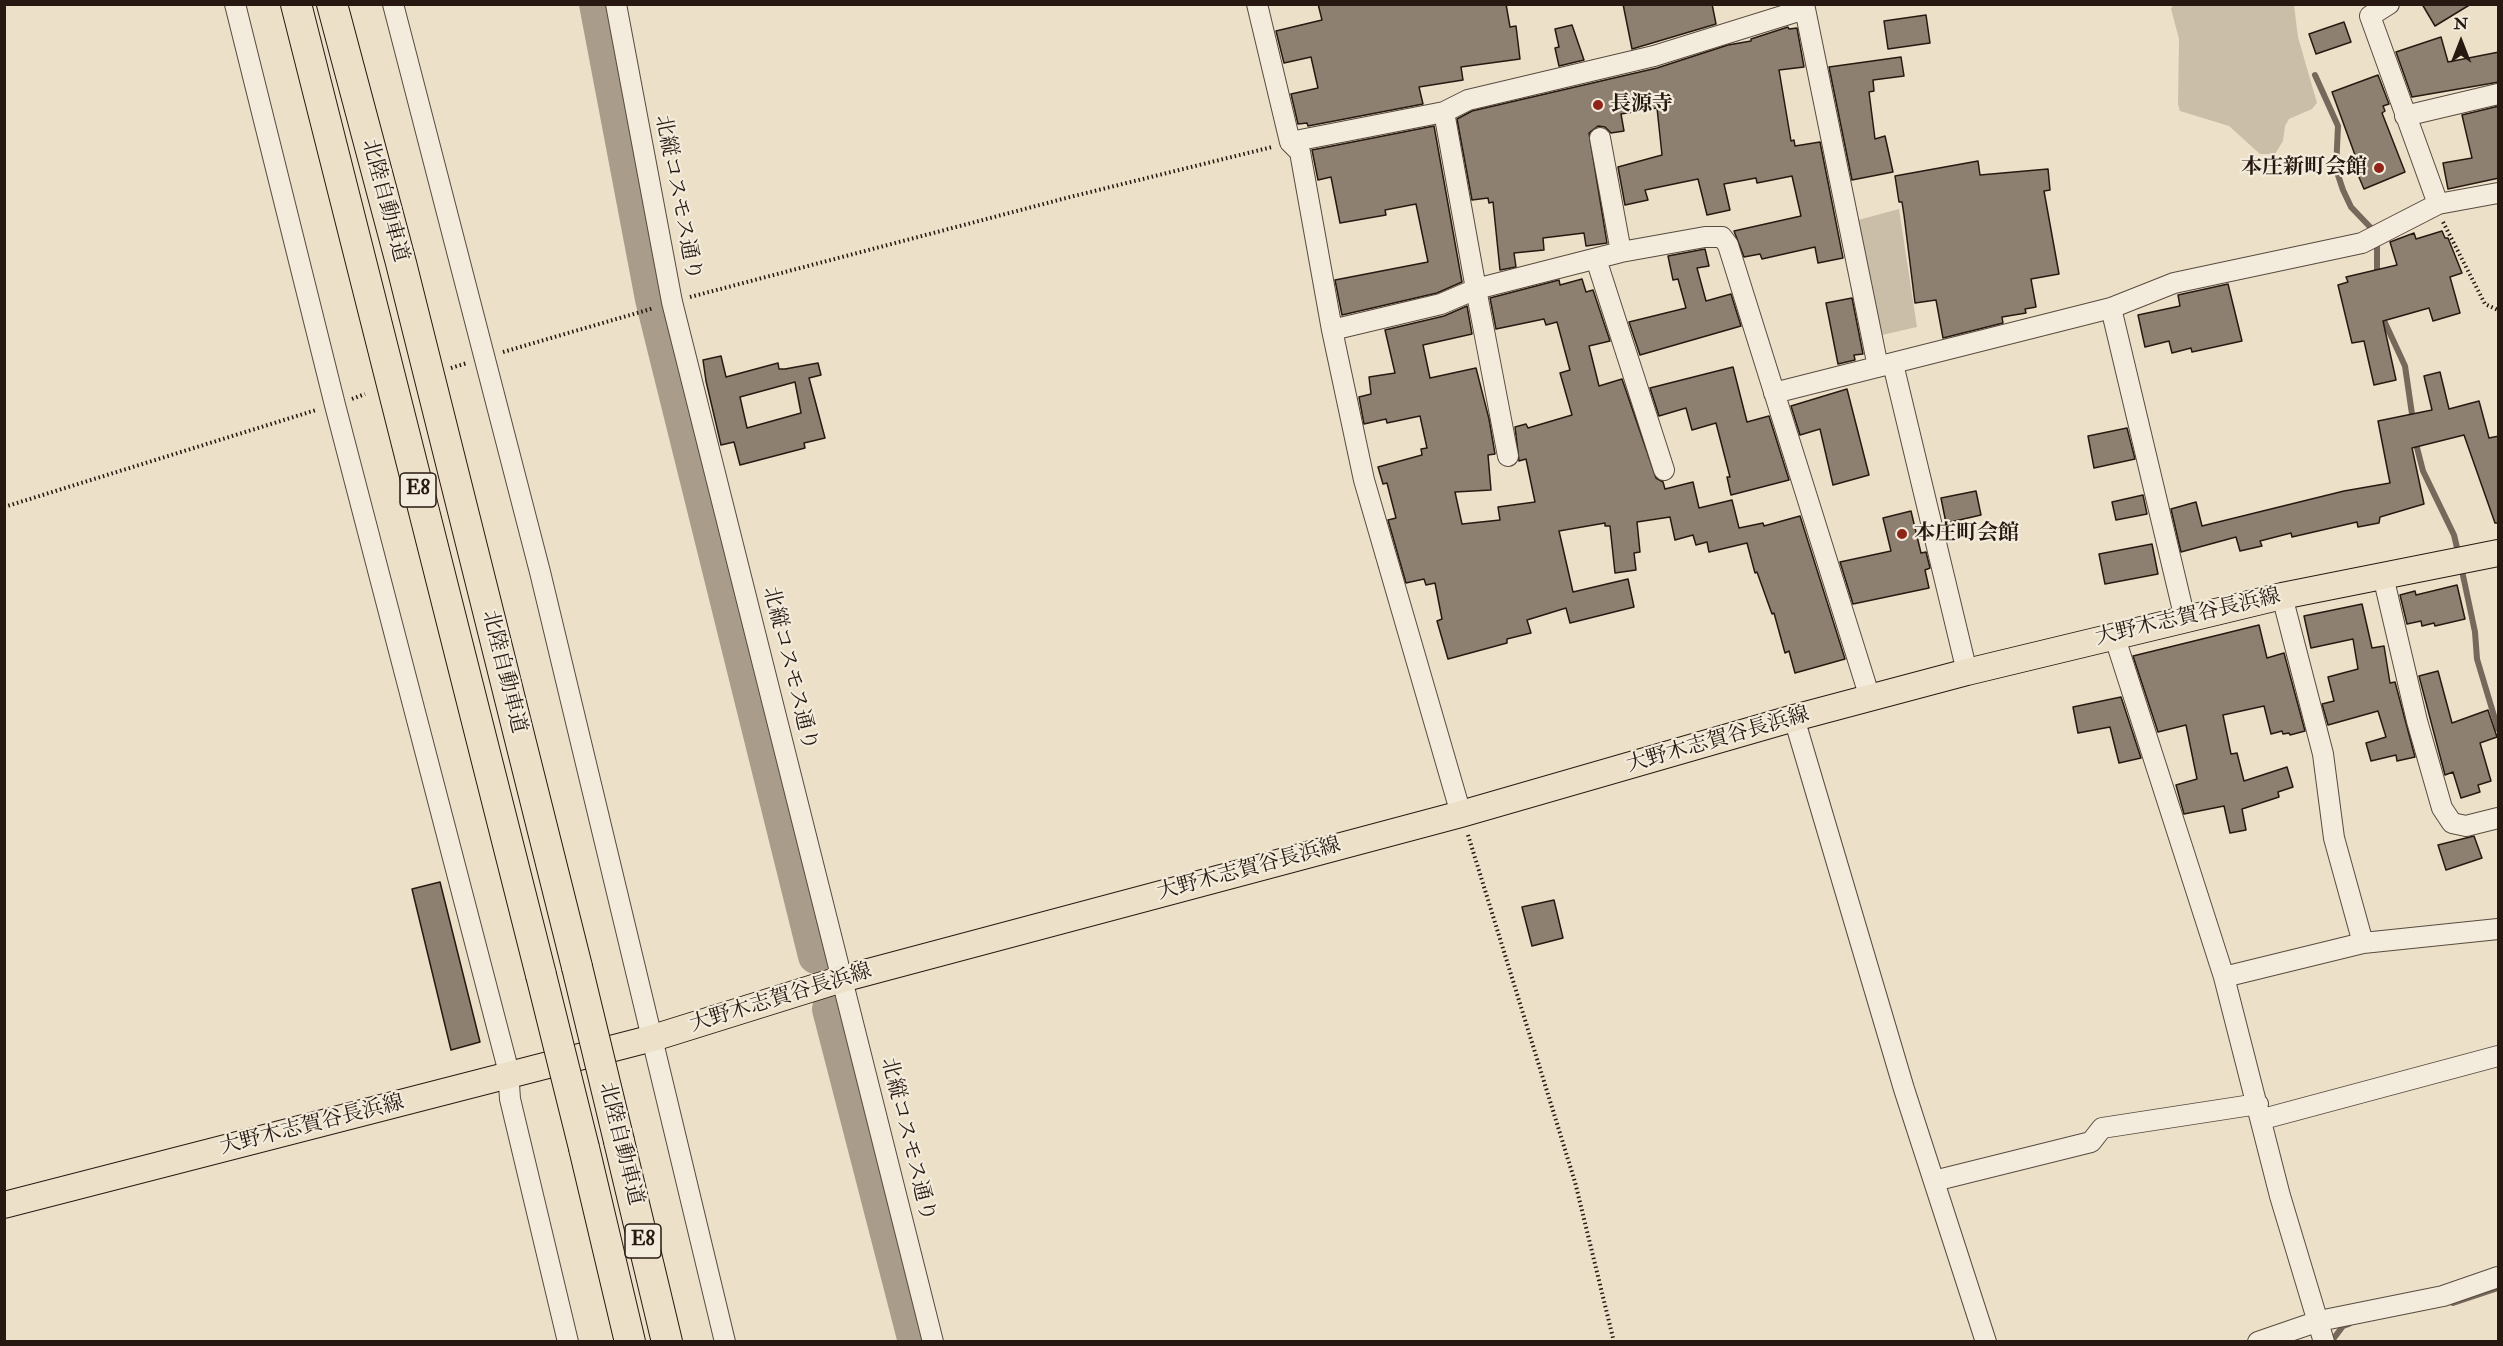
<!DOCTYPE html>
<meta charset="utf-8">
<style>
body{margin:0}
#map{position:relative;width:2503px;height:1346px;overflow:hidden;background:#ede0c8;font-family:"IM FELL Double Pica",serif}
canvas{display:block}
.frame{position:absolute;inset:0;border:6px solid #271911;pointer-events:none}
.north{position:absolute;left:2431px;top:12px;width:60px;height:60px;-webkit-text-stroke:4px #f3ebdb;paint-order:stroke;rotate:0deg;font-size:16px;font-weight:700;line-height:24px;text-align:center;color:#271911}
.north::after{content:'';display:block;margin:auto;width:21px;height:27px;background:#271911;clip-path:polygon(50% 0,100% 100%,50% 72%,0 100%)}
</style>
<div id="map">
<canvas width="2503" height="1346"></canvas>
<div class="frame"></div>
<div class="north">N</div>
</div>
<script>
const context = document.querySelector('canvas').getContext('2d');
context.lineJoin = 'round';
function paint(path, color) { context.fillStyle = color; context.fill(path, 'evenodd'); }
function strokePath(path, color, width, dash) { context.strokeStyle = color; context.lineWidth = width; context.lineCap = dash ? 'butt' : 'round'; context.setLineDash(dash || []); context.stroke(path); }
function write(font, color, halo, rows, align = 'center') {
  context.font = font + ' "IM FELL Double Pica","Noto Serif JP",serif'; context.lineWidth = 4.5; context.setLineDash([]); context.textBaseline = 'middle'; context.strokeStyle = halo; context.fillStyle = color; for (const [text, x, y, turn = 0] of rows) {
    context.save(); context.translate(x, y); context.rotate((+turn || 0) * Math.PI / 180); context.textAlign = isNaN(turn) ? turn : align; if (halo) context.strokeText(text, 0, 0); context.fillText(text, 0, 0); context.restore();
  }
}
paint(new Path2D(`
 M2174,4L2294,5L2298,37L2317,103L2312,109L2289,119L2285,126L2283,141L2275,154H2260L2229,126L2180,111L2178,104L2179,39L2171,9Z
 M1899,209L1917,327L1882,335L1858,220Z`), '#cbbea9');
strokePath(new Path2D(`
 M2315,75L2338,126L2336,169L2343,190L2351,207L2372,229
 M2377,244V277
 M2381,314L2405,366L2413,421
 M2415,440L2423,471L2454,535L2459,556
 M2461,566L2475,632L2477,659L2498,729
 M2453,1303L2498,1288
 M2331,1342L2343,1326L2349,1324`), '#76685a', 6);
strokePath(new Path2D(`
 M597,4L653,299L816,956
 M830,1009L916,1342`), '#aa9c8a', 36);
const building = new Path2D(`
 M1318,4H1506L1510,27L1516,26L1520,59L1461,67L1463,80L1419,87L1423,104L1308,126L1307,123L1298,124L1291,94L1318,88L1311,57L1284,63L1276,31L1322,20Z
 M1623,4H1712L1716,24L1632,49Z
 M2422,4H2471L2435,26Z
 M1926,15L1930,43L1888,49L1884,21Z
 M2344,22L2351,42L2316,54L2309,34Z
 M1572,25L1584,60L1559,66L1555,48L1559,47L1555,29Z
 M1788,27L1789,29L1797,28L1804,67L1779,70L1791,141L1794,140L1795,146L1820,142L1843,258L1818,263L1815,247L1762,259L1760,254L1744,257L1734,231L1801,216L1792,176L1757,183L1756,178L1724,184L1730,210L1707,215L1698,179L1645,190L1648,200L1625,205L1618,167L1662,155L1657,108L1621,114L1624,131L1611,133L1605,127L1598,126L1589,133L1607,243L1586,246L1584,233L1543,238L1544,250L1514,253L1516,267L1500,270L1493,202L1489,203L1488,198L1472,200L1457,119L1472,111L1657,68L1728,45L1751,41V39Z
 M2441,37L2448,62L2499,52V82L2412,97L2396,52Z
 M1901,57L1904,76L1873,80L1874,91L1869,92L1875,139L1885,136L1893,172L1852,180L1829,67Z
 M2378,75L2389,104L2383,106L2385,111L2382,113L2405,172L2364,189L2350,156L2355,155L2332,92Z
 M2499,106V178L2448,189L2443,163L2472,158L2462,115Z
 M1434,126L1462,282L1437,293L1342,315L1335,280L1428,262L1416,204L1385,210L1386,215L1340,223L1331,177L1318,180L1312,150Z
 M1978,161L1980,175L2048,169L2050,190L2044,191L2059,274L2031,279L2036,307L2025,309L2026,313L2002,317L2003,323L1943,338L1936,300L1915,303L1904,215L1902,202H1899L1895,176Z
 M2442,231L2445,238H2448L2462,273L2450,277L2460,313L2433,321L2429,308L2383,321L2396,380L2374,385L2364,341L2352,343L2338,285L2348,282L2346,277L2397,265L2390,242L2414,233L2416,239Z
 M1705,249L1709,266L1697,268L1706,301L1731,294L1741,326L1640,355L1629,322L1686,308L1678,279L1673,280L1668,256Z
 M1582,279L1586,292L1593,290L1610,341L1589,346L1599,386L1622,379L1656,478L1663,482L1665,489L1693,482L1699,508L1732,500L1739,528L1763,523L1764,526L1800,516L1845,659L1795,673L1789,651L1785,653L1774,613L1772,614L1757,572L1755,573L1747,543L1709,552L1707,542L1696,545L1693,535L1675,540L1670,517L1637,522L1640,552L1634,553L1636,570L1615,573L1610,526H1605V523L1559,531L1573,592L1628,579L1634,607L1570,623L1566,608L1527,620L1531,633L1507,639V643L1448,659L1437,621L1442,619L1435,583L1426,585L1424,579L1406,583L1388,520L1396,518L1387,483L1383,484L1378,467L1422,455L1421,449L1427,448L1420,416L1387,423L1386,419L1364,424L1359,397L1371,394L1369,377L1395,373L1385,330L1444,316L1467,306L1472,334L1423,345L1430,378L1476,368L1489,419L1495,454L1488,455L1491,490L1455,492L1462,524L1500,520L1498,507L1535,502L1526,459L1519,461L1515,427L1526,424L1528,428L1572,415L1560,373L1570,370L1557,322L1546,325L1544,319L1496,329L1490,298L1559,280L1560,285Z
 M2228,284L2242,341L2192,352L2191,348L2172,353L2169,341L2145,347L2138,315L2180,306L2178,295Z
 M1852,298L1863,354L1854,355L1855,360L1838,364L1826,303Z
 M721,356L726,377L778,363L779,369H785L818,363L821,375L809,378L825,438L804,443L805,448L740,465L734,442L721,445L706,381L703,360ZM795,382L801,413L747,428L740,397Z
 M1733,367L1747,422L1769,416L1789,480L1731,495L1727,477H1730L1716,423L1692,430L1686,408L1659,416L1650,388Z
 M2440,372L2449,409L2479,401L2489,438L2499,436V523H2495L2464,435L2412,448L2424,504L2380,517L2379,523L2358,527L2357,522L2292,537L2291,533L2260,541L2262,546L2240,551L2236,537L2181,552L2171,509L2196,502L2202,526L2344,491L2390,483L2378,421L2432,410L2424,376Z
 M1847,389L1869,475L1833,485L1820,429L1800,435L1791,406Z
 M2127,428L2135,459L2094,468L2088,436Z
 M1976,491L1981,515L1946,523L1941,498Z
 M2143,495L2147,514L2116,520L2112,502Z
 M1911,511L1921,553L1926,552L1930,568L1925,570L1929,588L1853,604L1840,562L1891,551L1883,518Z
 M2152,544L2158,574L2105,584L2099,554Z
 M2457,585L2465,619L2435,626L2434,623L2422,626L2421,621L2407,624L2400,595L2415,591L2416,595Z
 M2362,604L2372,648L2384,646L2390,683L2395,682L2415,757L2397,761L2396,755L2371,761L2366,743L2386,737L2378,711L2328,725L2322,704L2334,701L2328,677L2358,669L2353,639L2311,648L2304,616Z
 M2259,625L2267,658L2284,653L2305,731L2290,735L2289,733L2283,734L2282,731L2271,734L2264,706L2223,715L2231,754L2237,753L2244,781L2287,767L2293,787L2278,792L2279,797L2242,809L2246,830L2230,833L2224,806L2184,814L2176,785L2197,779L2186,725L2158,732L2133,656Z
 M2438,671L2452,723L2488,710L2497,737L2480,743L2491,781L2478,785L2480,792L2461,798L2453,772L2445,775L2419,676Z
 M2121,697L2141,758L2119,763L2110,727L2078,733L2073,707Z
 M2474,836L2482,858L2446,870L2438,845Z
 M440,882L480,1042L451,1050L412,889Z
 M1554,900L1563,938L1532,946L1522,907Z`);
paint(building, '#8e8070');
strokePath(building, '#271911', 1.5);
const minor = new Path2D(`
 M235,4L335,405L508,1069L510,1099L568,1342
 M393,4L540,572L725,1342
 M616,4L672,302L933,1342
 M1257,4L1290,142L1300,152L1332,330L1364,480L1461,814
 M2389,4L2370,16L2438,204
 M1805,9L1878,367
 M1444,112L1476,289L1621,252L1705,237H1722L1728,245L1870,698
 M2405,116L2498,94
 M1600,138L1621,252
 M1290,142L1444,112L1468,100L1654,56L1805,9L1804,4
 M1596,259L1664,470
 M2111,308L2185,619
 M1332,330L1441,304L1476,289L1508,456
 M1893,364L1967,672
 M1774,393L2111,308L2174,283L2362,243L2438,204L2498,193
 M2383,576L2417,721L2442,808L2452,823L2466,826L2498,818
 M2282,596L2323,754L2334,838L2363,943
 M2114,635L2224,977L2280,1196L2324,1342
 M1794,718L1904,1089L1986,1342
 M2224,977L2363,943L2498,929
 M2263,1119L2498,1056
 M1934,1181L2091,1142L2102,1128L2258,1104
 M2258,1342L2319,1321L2443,1296L2498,1277`);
const major = new Path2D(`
 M4,1205L653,1038L842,979L1461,814L1794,718L1967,672L2282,596L2498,553`);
const highway = new Path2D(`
 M296,4L541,975
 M332,4L401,263L577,967
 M619,1141L667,1342
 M584,1148L630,1342`);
strokePath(minor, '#584b3f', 22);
strokePath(major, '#271911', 28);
strokePath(highway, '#271911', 32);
strokePath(new Path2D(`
 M2443,222L2485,304L2498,310
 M690,297L1070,197L1272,147
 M503,352L654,308
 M451,368L467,363
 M352,399L365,394
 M4,507L316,410
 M1468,835L1575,1182L1614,1342`), '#271911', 4, [1.5, 3]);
strokePath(minor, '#f3ebdb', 20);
strokePath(major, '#ede0c8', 26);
strokePath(highway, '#ede0c8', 30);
const highwayBridge = new Path2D(`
 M577,967L619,1141
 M541,975L584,1148`);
strokePath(highwayBridge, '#271911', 32, []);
strokePath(highwayBridge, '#ede0c8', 30);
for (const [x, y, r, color] of [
 [1598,105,6,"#8f2418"],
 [2379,168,6,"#8f2418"],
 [1902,534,6,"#8f2418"]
]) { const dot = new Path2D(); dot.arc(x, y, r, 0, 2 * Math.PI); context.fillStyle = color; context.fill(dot); strokePath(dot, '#f3ebdb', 2); }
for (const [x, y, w] of [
 [418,490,36],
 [643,1241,36]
]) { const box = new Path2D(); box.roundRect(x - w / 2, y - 17, w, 34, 4.5); context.fillStyle = '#f3ebdb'; context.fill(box); strokePath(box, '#271911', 1.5); }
write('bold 20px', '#271911', null, [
 ["E8",418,490],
 ["E8",643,1241]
]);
write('bold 21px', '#271911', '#f3ebdb', [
 ["長源寺",1610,105],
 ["本庄新町会館",2367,168,"right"],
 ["本庄町会館",1914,534]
], 'left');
write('21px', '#271911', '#f3ebdb', [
 ["北縦コスモス通り",677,198,79],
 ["北陸自動車道",384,201,75],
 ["大野木志賀谷長浜線",2188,618,-13],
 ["北縦コスモス通り",789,669,76],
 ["北陸自動車道",503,672,76],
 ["大野木志賀谷長浜線",1718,741,-16],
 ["大野木志賀谷長浜線",1249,870,-15],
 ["大野木志賀谷長浜線",781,999,-17],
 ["大野木志賀谷長浜線",312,1126,-14],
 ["北縦コスモス通り",907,1140,76],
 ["北陸自動車道",620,1144,76]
]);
</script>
